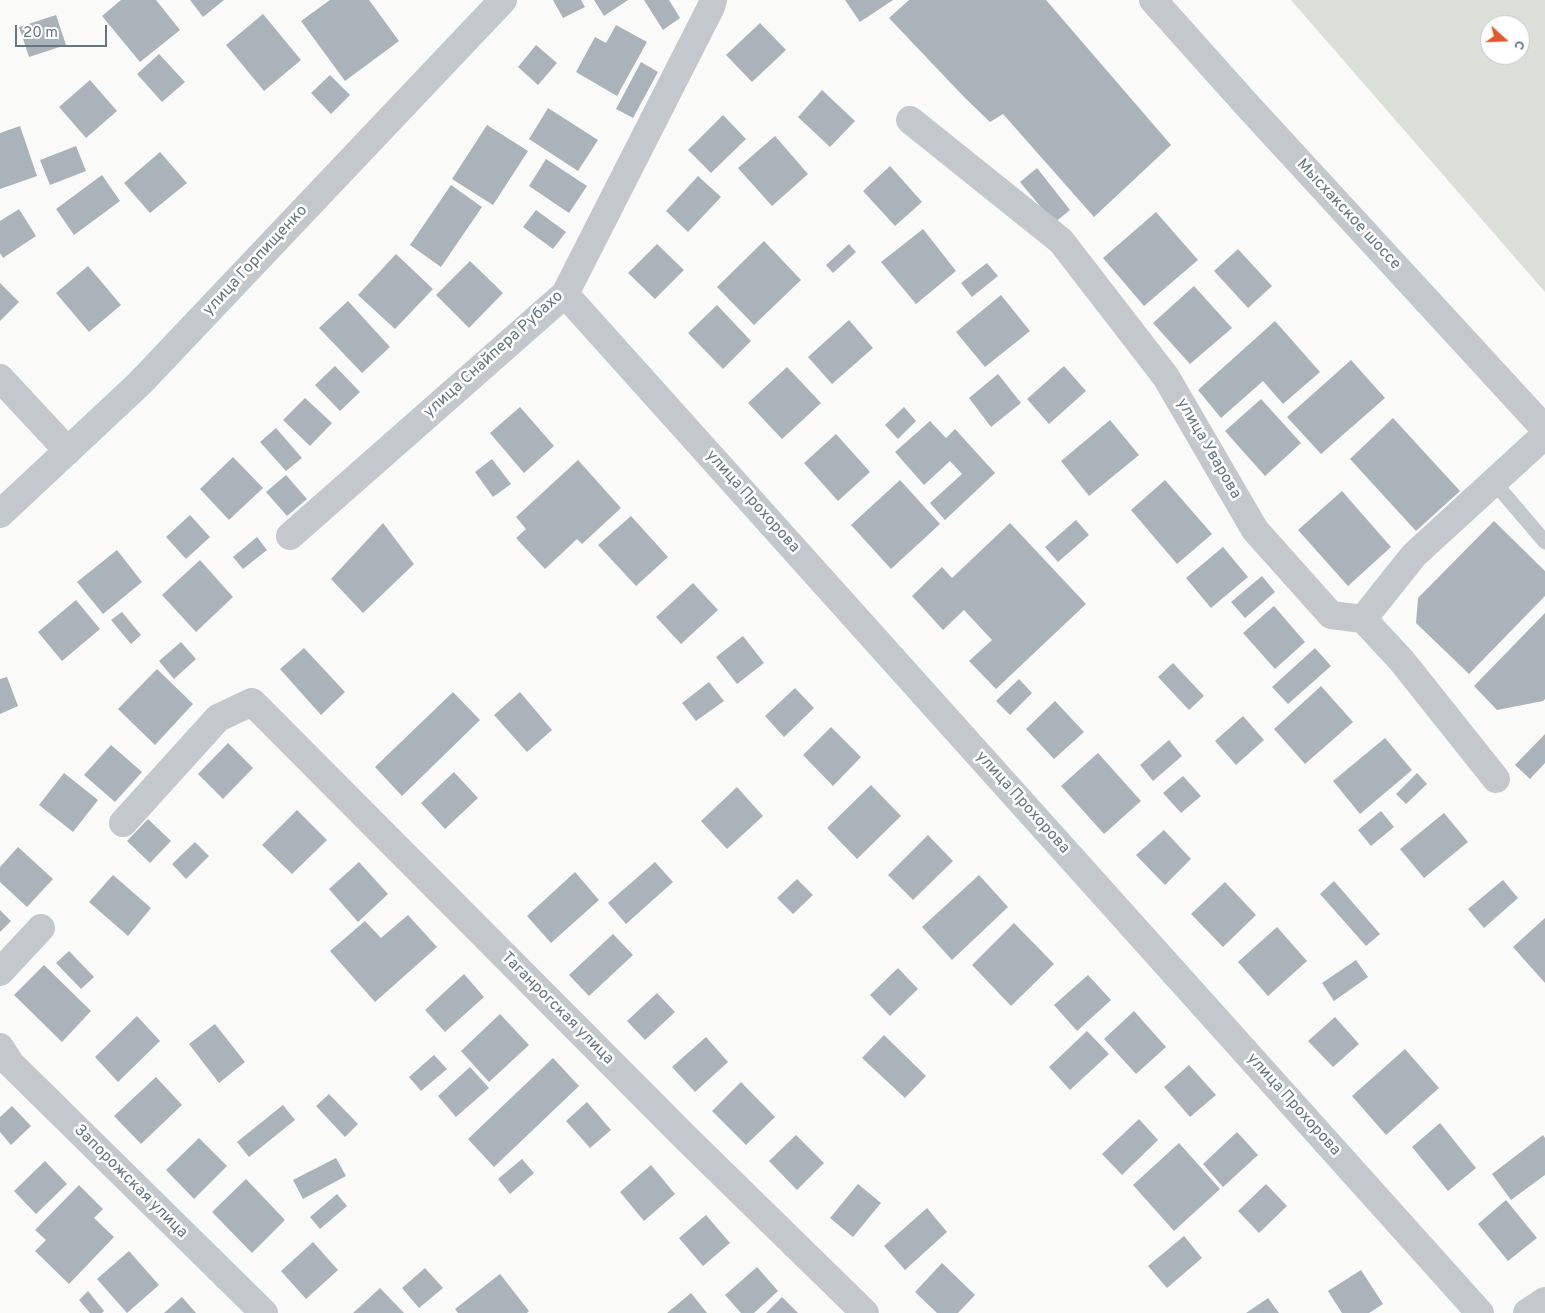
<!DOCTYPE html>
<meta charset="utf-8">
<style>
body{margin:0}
#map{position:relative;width:1545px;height:1313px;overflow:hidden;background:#fafaf8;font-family:Overpass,sans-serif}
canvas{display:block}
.north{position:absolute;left:1480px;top:15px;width:50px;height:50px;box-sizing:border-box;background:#fff;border:1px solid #c1c8cd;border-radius:50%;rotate:110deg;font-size:14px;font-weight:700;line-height:20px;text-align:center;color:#657683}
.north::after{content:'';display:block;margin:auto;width:18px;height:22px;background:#e4572e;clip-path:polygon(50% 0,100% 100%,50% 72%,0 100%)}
.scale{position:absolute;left:15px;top:25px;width:92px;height:22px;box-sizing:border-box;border:2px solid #657683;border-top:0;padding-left:6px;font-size:15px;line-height:18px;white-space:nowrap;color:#657683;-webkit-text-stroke:4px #fff;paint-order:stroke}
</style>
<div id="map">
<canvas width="1545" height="1313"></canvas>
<div class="north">С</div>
<div class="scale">20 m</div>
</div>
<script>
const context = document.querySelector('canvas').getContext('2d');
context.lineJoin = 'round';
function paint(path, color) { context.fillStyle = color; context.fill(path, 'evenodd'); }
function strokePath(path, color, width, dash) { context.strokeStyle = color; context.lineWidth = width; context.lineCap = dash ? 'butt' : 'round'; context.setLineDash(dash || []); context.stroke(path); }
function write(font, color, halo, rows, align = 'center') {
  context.font = font + ' Overpass,sans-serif'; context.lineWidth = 5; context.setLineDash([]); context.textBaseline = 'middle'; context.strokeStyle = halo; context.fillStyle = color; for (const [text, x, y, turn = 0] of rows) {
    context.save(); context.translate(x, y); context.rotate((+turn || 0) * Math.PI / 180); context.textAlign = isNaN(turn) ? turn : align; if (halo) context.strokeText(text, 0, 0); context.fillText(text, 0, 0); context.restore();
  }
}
paint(new Path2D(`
 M1291,0H1545V292ZM1490,25H1520V55H1490Z`), '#dadfd7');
paint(new Path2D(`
 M121,0H156L180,30L140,62L102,16Z
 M190,0H224L203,17Z
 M330,0H369L399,41L345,81L301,21Z
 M553,0H581L585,7L563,18Z
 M594,0H628L604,16Z
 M644,0H669L680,18L663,30Z
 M845,0H893L860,22Z
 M909,0H1046L1171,145L1094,217L1003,114L990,122L965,98L889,18Z
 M263,14L301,60L264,91L226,45Z
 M56,15L66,45L29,57L19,27Z
 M760,23L786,50L752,82L726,55Z
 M616,25L647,42L617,96L576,72L595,37L606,43Z
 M536,45L557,63L538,85L518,67Z
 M159,54L185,82L162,102L137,74Z
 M641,62L658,72L633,118L616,109Z
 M330,75L350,95L331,114L311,93Z
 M90,80L117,111L86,138L59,107Z
 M822,90L855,121L830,147L798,117Z
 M548,108L598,140L578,171L529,139Z
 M723,115L746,139L711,173L688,150Z
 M487,125L528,151L493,205L452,179Z
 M20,126L37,176L0,189V133Z
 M775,136L808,174L772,206L738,168Z
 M76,146L86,171L50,185L40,160Z
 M160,152L187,183L150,213L124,183Z
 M546,159L587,186L569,213L529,186Z
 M890,166L922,202L895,226L863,191Z
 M1037,168L1070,210L1054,223L1020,182Z
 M102,175L120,201L74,235L56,209Z
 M698,176L721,197L688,232L666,211Z
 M451,185L482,207L441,267L410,245Z
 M19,209L36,236L3,258L0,253V221Z
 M536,210L566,232L553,249L523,227Z
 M1156,212L1198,260L1144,306L1103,258Z
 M923,229L956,271L916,304L881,262Z
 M764,241L801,280L754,325L717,287Z
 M657,244L684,270L655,299L628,273Z
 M849,244L856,252L833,273L826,265Z
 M1238,249L1272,286L1248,308L1214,271Z
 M396,254L433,289L395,329L358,295Z
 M470,261L503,293L469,328L436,295Z
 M987,263L998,276L972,297L961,283Z
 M88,266L121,305L89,332L56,293Z
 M0,283L19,302L0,321Z
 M1194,286L1232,328L1190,364L1153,323Z
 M1001,295L1030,331L985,367L956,332Z
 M348,301L390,347L362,373L319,328Z
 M717,305L751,341L723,369L688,333Z
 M849,320L873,348L832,384L808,357Z
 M1275,321L1320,372L1283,404L1263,381L1221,418L1198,390Z
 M1351,360L1385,398L1321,454L1287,417Z
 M335,366L360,392L340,411L315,385Z
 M1064,366L1086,391L1049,424L1027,399Z
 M787,367L821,403L782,439L748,403Z
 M998,374L1021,403L991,427L969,398Z
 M305,398L332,423L310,446L283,420Z
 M1261,399L1301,443L1265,476L1225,431Z
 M520,407L554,446L524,473L490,433Z
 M904,407L916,421L898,439L885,425Z
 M1393,418L1460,491L1416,531L1350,459Z
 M1110,420L1139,455L1089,496L1061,461Z
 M930,421L946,438L955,429L995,473L945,520L930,503L962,474L950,461L924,485L895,452Z
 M276,428L302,458L286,471L260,442Z
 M836,434L870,472L838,501L804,463Z
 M233,457L263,488L229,520L200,489Z
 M492,459L511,484L493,497L475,472Z
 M578,460L621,508L582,544L577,539L545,569L516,538L526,529L516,517Z
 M286,475L307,499L287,516L266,492Z
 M900,480L940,524L891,569L851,525Z
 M1165,480L1212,534L1177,564L1131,510Z
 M1342,491L1391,547L1348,586L1298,530Z
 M190,515L210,537L186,559L166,537Z
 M631,516L668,557L636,586L598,545Z
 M1076,520L1089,535L1058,562L1045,547Z
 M1494,521L1545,571V596L1469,674L1416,623L1418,598Z
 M383,523L414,564L363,613L331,579Z
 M1010,523L1086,604L996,689L969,661L992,640L964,610L943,630L912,596L942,567L952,578Z
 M257,537L267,550L243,569L233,557Z
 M1223,547L1248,577L1211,608L1186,578Z
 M117,550L142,582L103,614L77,582Z
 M200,560L233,597L196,632L162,595Z
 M1262,576L1275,592L1245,618L1231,602Z
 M693,583L718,610L681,644L656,617Z
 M76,600L100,629L62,661L38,632Z
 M1274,606L1305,642L1275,669L1243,633Z
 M122,612L141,635L131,644L111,620Z
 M1545,613V699L1543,701L1497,710L1474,686Z
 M743,636L764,663L737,684L716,657Z
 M181,642L196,659L174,679L159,661Z
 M304,648L345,692L321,715L280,669Z
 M1315,648L1331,666L1288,704L1272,687Z
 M1173,663L1204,696L1189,710L1158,677Z
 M157,669L193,704L155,745L118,709Z
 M7,677L18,706L0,714V679Z
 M1019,679L1032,693L1010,715L996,701Z
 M709,682L724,701L696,721L682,703Z
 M1321,686L1353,722L1305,764L1274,729Z
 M795,688L814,708L784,737L765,716Z
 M453,692L480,720L402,796L375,767Z
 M520,692L552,730L527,752L494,715Z
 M1055,701L1084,732L1054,759L1026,729Z
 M1243,716L1264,740L1236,765L1215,741Z
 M831,727L861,757L833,786L803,755Z
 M1545,734V763L1530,779L1515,765Z
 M1385,738L1412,770L1360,814L1333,781Z
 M1169,740L1182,756L1153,781L1140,765Z
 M228,743L253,768L223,799L198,774Z
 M111,745L142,772L115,802L84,775Z
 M1098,753L1141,801L1104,834L1061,786Z
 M454,772L478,798L445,829L421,803Z
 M64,773L98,800L73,832L39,805Z
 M1417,773L1427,784L1406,804L1396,794Z
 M1183,776L1201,796L1181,813L1163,793Z
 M871,785L901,816L857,859L827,828Z
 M737,787L763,816L727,849L701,821Z
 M297,810L327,840L292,874L262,845Z
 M1381,811L1394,827L1371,846L1358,830Z
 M1444,813L1468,842L1424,878L1400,849Z
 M148,819L171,841L150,863L127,841Z
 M1164,830L1191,859L1165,885L1136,855Z
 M928,835L953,861L913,900L888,875Z
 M195,842L209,856L186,879L172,864Z
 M18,847L53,879L27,907L0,882V867Z
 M359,862L388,894L358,922L329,889Z
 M655,862L673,882L626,924L608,903Z
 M575,872L599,900L551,943L527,916Z
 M113,875L151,908L128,936L89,902Z
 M979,875L1008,907L952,960L922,927Z
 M797,879L813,895L793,914L777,898Z
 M1503,880L1518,898L1484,928L1468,909Z
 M1334,881L1380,934L1366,946L1320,894Z
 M1225,882L1256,915L1223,947L1191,914Z
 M0,910L11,921L0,932Z
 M408,915L437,947L375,1002L330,951L365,921L381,938Z
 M1545,918V983L1513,947Z
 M1014,923L1054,964L1011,1006L972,965Z
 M1277,927L1307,961L1268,996L1238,962Z
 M613,934L633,955L589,996L569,975Z
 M69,951L94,977L81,989L56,963Z
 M1356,960L1368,977L1334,1001L1322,983Z
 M44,965L91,1011L62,1042L14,995Z
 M898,968L918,989L890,1016L870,995Z
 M464,974L484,997L445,1032L425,1010Z
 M1088,975L1111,1000L1077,1031L1054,1005Z
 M657,993L675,1012L645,1040L627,1021Z
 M1134,1011L1166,1047L1136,1074L1104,1039Z
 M500,1014L529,1045L489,1082L461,1051Z
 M137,1016L160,1041L118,1082L95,1057Z
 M1335,1017L1359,1044L1333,1067L1308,1041Z
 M215,1024L245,1062L219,1083L189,1044Z
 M1087,1031L1109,1054L1070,1090L1049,1067Z
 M884,1035L926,1076L905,1098L862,1058Z
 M706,1037L728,1062L695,1092L672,1067Z
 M1405,1049L1439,1088L1386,1135L1352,1096Z
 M434,1055L447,1069L421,1091L409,1077Z
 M553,1058L579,1086L494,1167L468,1139Z
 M1189,1065L1216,1095L1190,1117L1164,1087Z
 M470,1067L489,1088L456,1117L438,1096Z
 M156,1077L182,1105L141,1144L114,1116Z
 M741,1082L775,1117L746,1145L712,1111Z
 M329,1094L358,1124L345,1137L316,1106Z
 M587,1102L611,1130L590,1148L566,1121Z
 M283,1105L295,1120L249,1157L237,1142Z
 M12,1106L31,1126L11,1145L0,1132V1117Z
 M1139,1119L1158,1140L1122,1175L1102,1154Z
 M1440,1123L1476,1168L1448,1191L1412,1147Z
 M1237,1132L1258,1155L1223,1187L1203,1164Z
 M796,1135L824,1163L797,1190L769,1161Z
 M1543,1135L1545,1138V1175L1511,1200L1492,1174Z
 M199,1138L227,1166L194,1199L166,1170Z
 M1179,1143L1220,1189L1174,1231L1133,1185Z
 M336,1158L346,1176L303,1199L293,1180Z
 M522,1159L534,1173L510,1194L498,1179Z
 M45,1161L67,1184L36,1214L14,1191Z
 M651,1165L675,1194L644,1221L620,1192Z
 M246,1179L285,1220L252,1253L212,1212Z
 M858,1184L881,1203L853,1237L830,1218Z
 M1266,1184L1287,1206L1259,1233L1238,1211Z
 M79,1185L103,1209L94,1218L114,1237L69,1284L35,1251L46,1240L35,1230Z
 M337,1194L347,1206L320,1229L310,1217Z
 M1506,1200L1537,1238L1508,1261L1478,1224Z
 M927,1208L947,1232L905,1270L884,1246Z
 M706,1215L730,1243L703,1266L679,1238Z
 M1184,1236L1202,1258L1167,1288L1148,1266Z
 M313,1242L338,1270L306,1299L281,1271Z
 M129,1251L159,1285L127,1313L97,1279Z
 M942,1263L975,1295L958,1313H937L915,1292Z
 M757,1267L778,1291L754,1313H741L725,1295Z
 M425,1268L443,1288L419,1308L402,1288Z
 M1361,1270L1383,1304L1369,1313H1342L1328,1291Z
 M500,1274L529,1311L527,1313H458L455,1309Z
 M380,1288L404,1313H353Z
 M88,1291L104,1311L102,1313H90L79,1300Z
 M691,1293L707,1313H667Z
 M182,1297L196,1313H164Z
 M782,1297L798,1313H766Z
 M1268,1298L1279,1313H1246Z`), '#aab3b9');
strokePath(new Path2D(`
 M1494,482L1545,542`), '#c3c8cc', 15);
strokePath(new Path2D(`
 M910,120L1061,241L1166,377L1255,530L1331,615L1363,619L1402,661L1496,779
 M565,294L1480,1313
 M0,378L68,451
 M0,514L140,383L503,0
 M290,536L565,294L711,7L713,0
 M1363,619L1414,555L1545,435
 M123,823L218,718L252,702L687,1139L865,1313
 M0,972L41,928
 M0,1047L11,1064L264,1313
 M1527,1313L1545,1301`), '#c3c8cc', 28);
strokePath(new Path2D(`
 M1153,0L1247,105L1545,429`), '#c3c8cc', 28);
write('16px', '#657683', '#fff', [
 ["Мысхакское шоссе",1348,215,47],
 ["улица Горпищенко",256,261,-47],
 ["улица Снайпера Рубахо",494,355,-42],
 ["улица Уварова",1208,449,60],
 ["улица Прохорова",752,502,48],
 ["улица Прохорова",1022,803,48],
 ["Таганрогская улица",557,1009,45],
 ["улица Прохорова",1293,1105,48],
 ["Запорожская улица",130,1182,45]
]);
</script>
